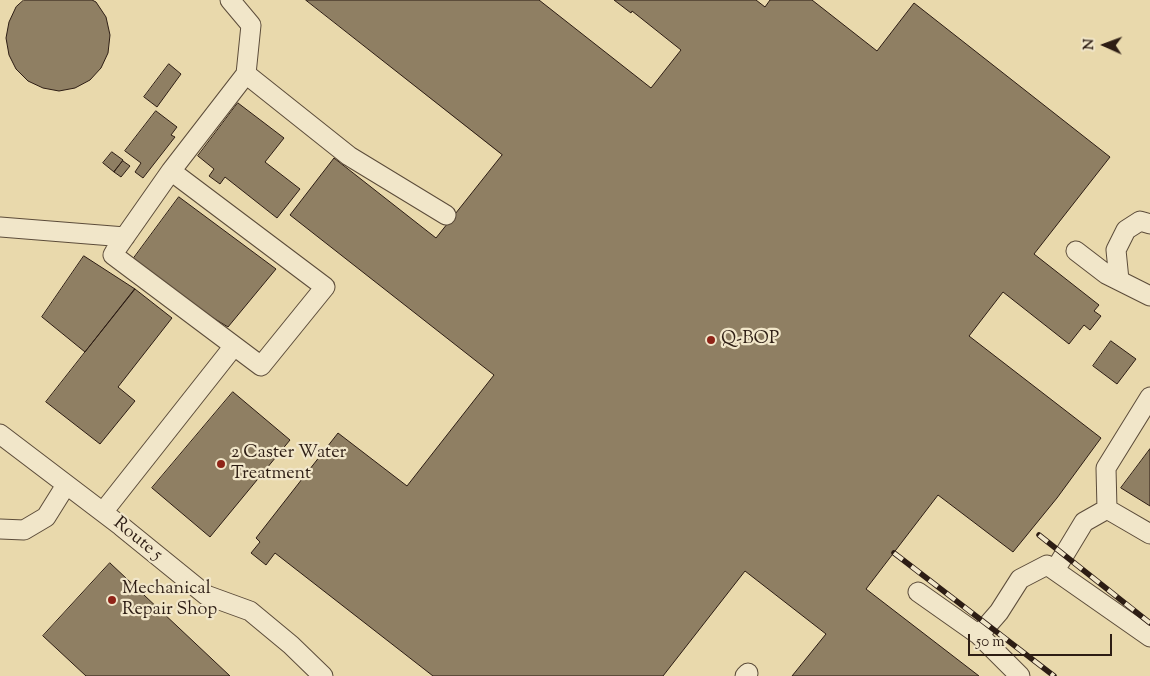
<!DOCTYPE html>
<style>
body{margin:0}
#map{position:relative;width:1150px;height:676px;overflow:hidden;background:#e9d9ac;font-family:"Sorts Mill Goudy",serif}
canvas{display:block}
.north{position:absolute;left:1080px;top:20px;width:50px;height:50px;-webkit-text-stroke:4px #f1e6c9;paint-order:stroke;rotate:272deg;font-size:14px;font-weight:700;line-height:20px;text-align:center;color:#2d1d14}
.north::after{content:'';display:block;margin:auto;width:18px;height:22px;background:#2d1d14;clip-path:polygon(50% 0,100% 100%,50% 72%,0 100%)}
.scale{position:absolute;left:968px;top:634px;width:144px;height:22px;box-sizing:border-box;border:2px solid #2d1d14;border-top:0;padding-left:6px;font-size:15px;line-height:18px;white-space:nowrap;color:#2d1d14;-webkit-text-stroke:4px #f1e6c9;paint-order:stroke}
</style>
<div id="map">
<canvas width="1150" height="676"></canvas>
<div class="north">N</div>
<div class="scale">50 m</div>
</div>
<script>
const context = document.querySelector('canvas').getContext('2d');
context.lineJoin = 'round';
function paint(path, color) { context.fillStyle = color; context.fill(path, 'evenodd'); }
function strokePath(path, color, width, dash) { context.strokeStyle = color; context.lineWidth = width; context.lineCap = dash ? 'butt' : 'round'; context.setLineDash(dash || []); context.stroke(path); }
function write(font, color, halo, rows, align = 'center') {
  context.font = font + ' "Sorts Mill Goudy",serif'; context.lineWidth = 4.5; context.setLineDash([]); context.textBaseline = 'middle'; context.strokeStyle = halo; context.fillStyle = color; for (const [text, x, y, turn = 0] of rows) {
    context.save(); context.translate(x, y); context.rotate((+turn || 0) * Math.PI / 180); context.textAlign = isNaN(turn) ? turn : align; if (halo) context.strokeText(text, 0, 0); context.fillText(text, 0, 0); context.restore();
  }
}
const building = new Path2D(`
 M24,0H92L96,2L106,17L110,35L108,53L101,68L90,80L75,88L59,91L43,88L28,81L16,69L9,55L6,38L9,22L16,7Z
 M306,0H539L651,88L681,50L632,11L631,13L614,0H756L765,7L770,0H812L877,51L914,3L1110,157L1034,254L1099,305L1094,311L1101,316L1090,330L1084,325L1069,344L1003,292L969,336L1101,438L1057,498L1013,552L938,495L866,589L979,676H792L826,634L745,571L663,676H433L275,553L266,565L251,553L260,542L256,538L338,433L407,486L494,375L290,215L334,158L436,238L502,155Z
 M169,64L181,74L157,107L144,97Z
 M238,103L284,138L265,162L300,189L277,218L225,177L220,184L209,176L214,169L198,156Z
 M156,111L177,127L171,135L175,137L143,178L135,172L141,163L125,151Z
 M112,152L123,160L114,172L103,163Z
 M123,161L130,166L121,177L114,172Z
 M179,197L276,269L228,327L128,266Z
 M84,256L135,289L85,352L42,317Z
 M135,289L172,318L118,387L135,401L100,444L46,402Z
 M1111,341L1136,359L1117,384L1093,366Z
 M233,392L290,440L210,537L152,488Z
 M1150,449V506L1121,488Z
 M110,563L230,676H86L43,636Z`);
paint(building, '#8f7f63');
strokePath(building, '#2d1d14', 1);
const minor = new Path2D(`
 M246,74L349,156L446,215
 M171,171L325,287L261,366L113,255L117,248L171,171L246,74L251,25L230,0
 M0,227L125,237
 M1076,251L1106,274L1150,296
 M1119,280L1116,250L1126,230L1140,221L1150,224
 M0,434L121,526L206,595L250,611L291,645L323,676
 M1107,509L1106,468L1150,397
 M103,512L234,346
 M0,529L24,530L46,517L66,485
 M1055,570L1084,522L1107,509L1150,534
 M918,592L979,635L1020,676
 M979,635L999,612L1020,579L1047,565L1150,637
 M745,676L748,673`);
strokePath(minor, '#5c4c3a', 21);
strokePath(minor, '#f1e6c9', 19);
const rail = new Path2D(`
 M1039,535L1150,623
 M894,553L1054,676`);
strokePath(rail, '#2d1d14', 5.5);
strokePath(rail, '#f1e6c9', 4, [11]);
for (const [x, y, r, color] of [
 [711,340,5,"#8f2418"],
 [221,464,5,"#8f2418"],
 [112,600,5,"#8f2418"]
]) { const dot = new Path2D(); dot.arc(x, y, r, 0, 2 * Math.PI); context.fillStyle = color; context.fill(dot); strokePath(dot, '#f1e6c9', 2); }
write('18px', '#2d1d14', '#f1e6c9', [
 ["Q-BOP",721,340],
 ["2 Caster Water",231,454],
 ["Treatment",231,475],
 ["Mechanical",122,590],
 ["Repair Shop",122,611]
], 'left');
write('18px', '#2d1d14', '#f1e6c9', [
 ["Route 5",137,540,39]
]);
</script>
